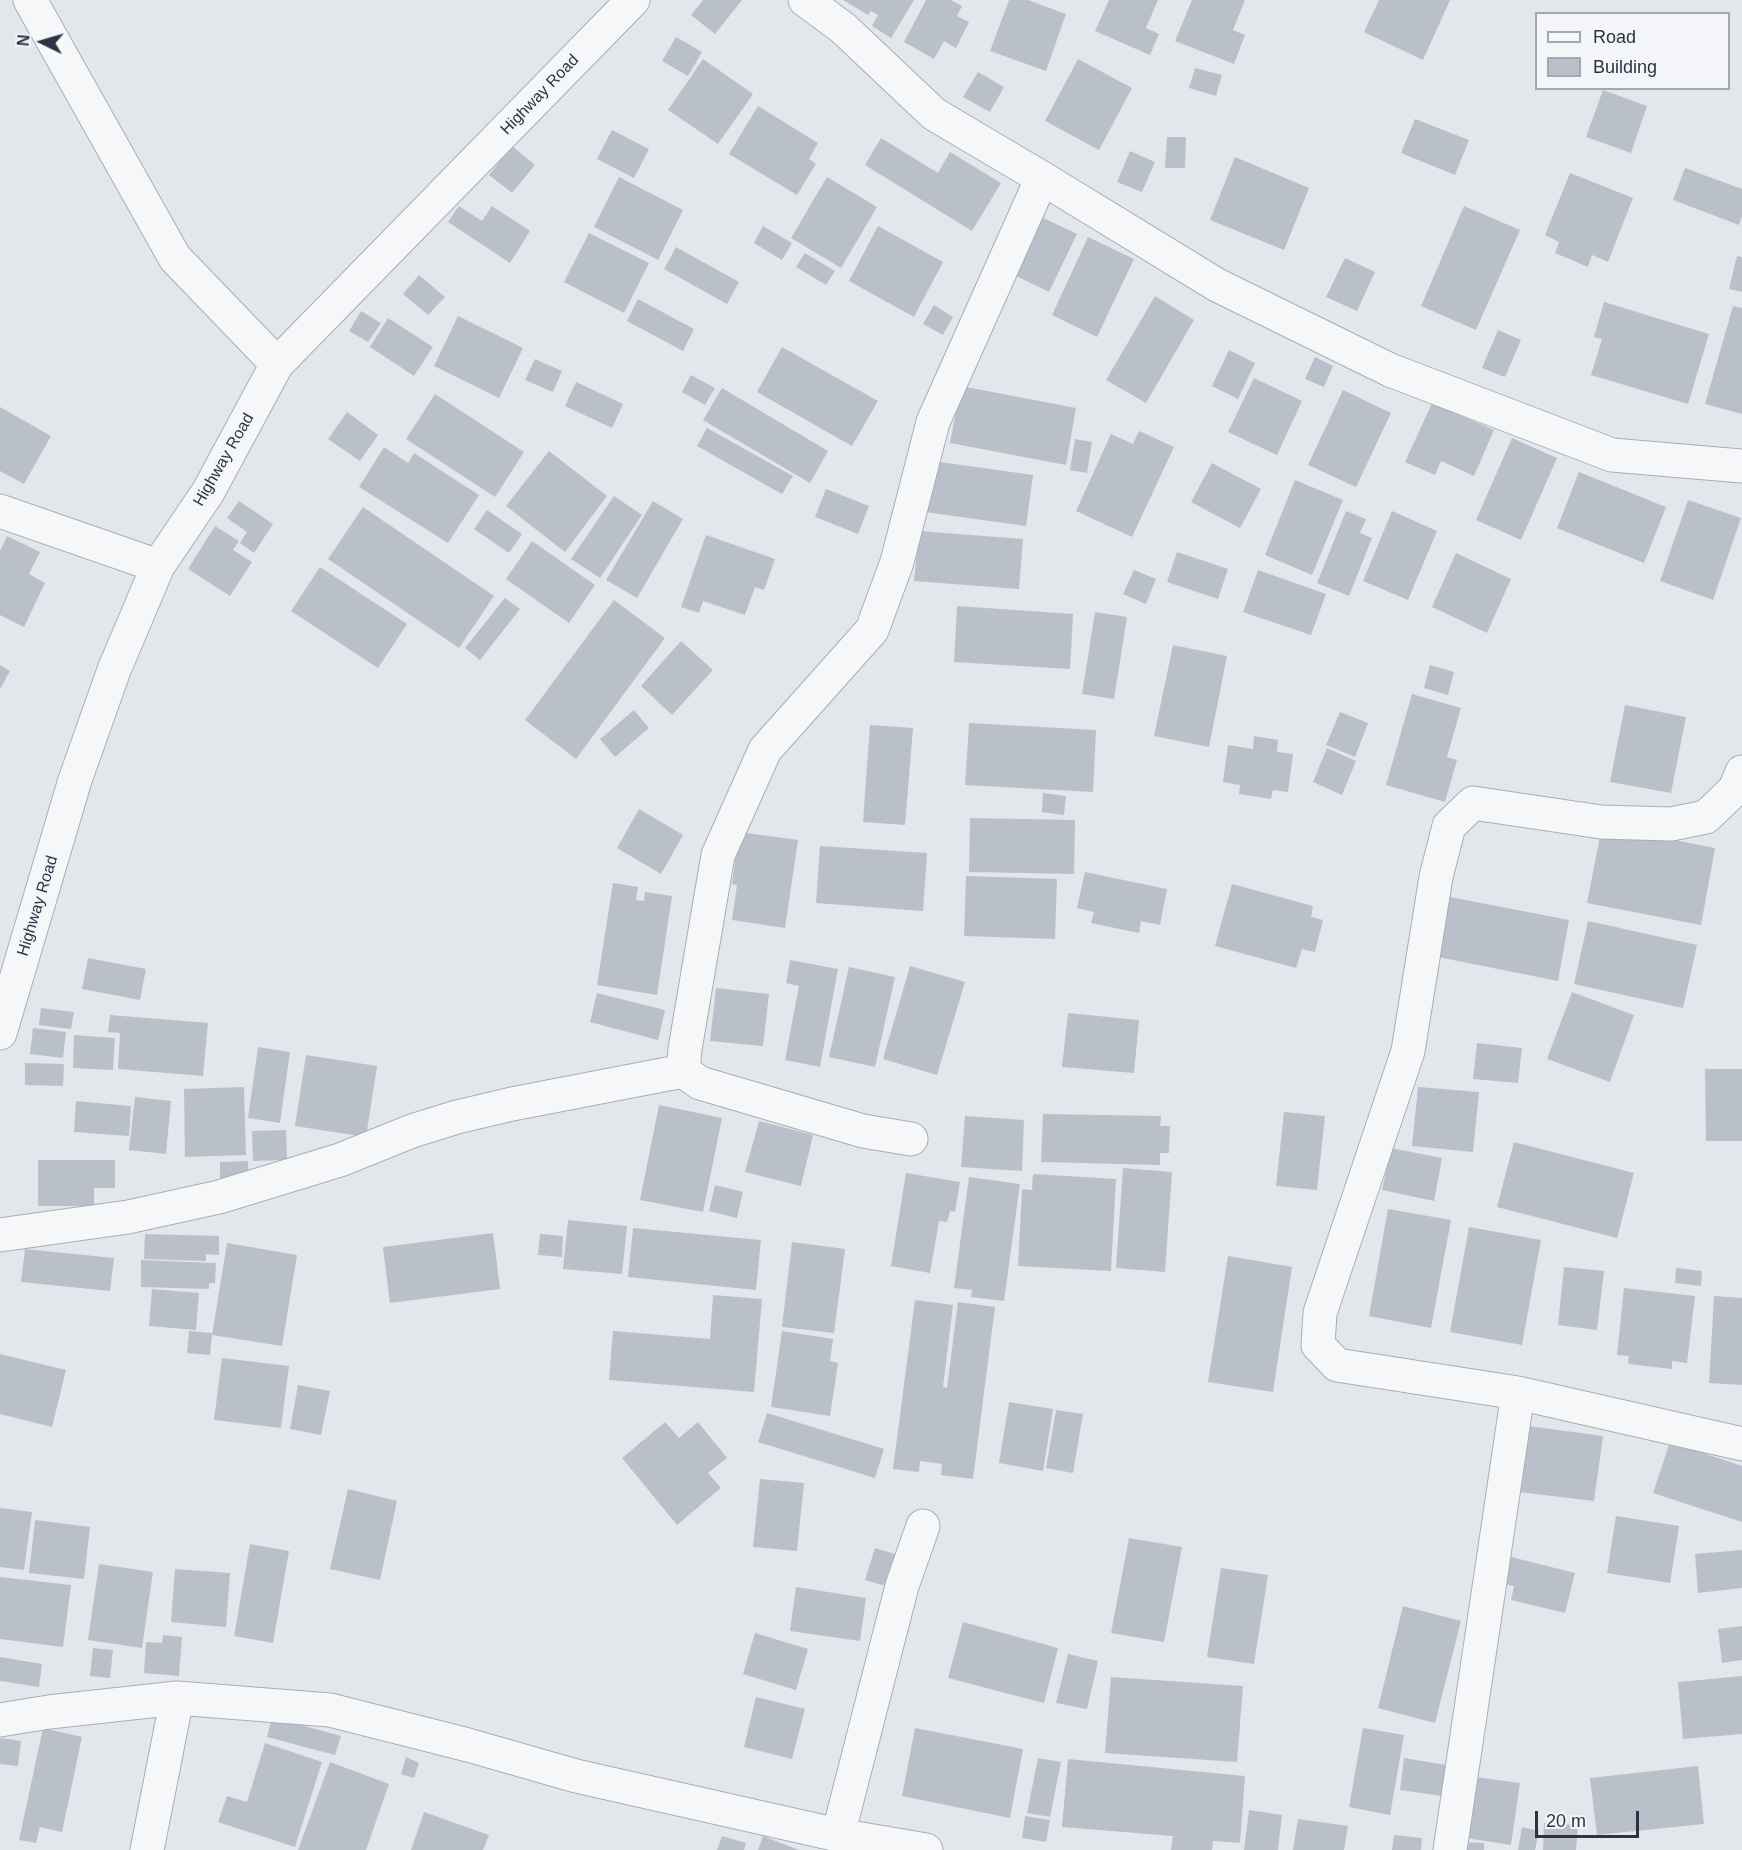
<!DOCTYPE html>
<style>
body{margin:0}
#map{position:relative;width:1742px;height:1850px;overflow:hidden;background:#e3e7eb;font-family:Arial,sans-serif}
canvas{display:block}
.legend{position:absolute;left:1535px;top:12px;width:195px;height:78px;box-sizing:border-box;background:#f3f5f8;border:2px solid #a3a8b0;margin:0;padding:8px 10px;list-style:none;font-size:18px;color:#2a3544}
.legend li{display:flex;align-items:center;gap:12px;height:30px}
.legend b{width:30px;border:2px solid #a3a8b0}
.north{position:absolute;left:12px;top:12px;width:60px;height:60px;-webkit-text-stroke:4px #f3f5f8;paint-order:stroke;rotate:275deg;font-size:16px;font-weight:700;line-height:24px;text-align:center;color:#2a3544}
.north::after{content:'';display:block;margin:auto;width:21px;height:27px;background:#2a3544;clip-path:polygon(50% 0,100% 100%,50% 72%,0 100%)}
.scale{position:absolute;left:1535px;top:1811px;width:104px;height:27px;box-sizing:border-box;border:3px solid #2a3544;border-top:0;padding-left:8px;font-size:18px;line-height:21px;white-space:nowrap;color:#2a3544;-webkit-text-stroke:4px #f3f5f8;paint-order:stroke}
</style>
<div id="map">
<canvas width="1742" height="1850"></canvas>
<ul class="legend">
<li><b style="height:8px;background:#f6f7f9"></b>Road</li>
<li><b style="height:16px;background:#bac0c9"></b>Building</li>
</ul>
<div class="north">N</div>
<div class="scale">20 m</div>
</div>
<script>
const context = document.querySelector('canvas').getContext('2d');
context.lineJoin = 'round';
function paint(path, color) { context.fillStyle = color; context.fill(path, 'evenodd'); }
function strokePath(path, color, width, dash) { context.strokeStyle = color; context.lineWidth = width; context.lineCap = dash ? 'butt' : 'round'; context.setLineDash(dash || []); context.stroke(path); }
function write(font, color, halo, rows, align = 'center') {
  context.font = font + ' Arial,sans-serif'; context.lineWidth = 6; context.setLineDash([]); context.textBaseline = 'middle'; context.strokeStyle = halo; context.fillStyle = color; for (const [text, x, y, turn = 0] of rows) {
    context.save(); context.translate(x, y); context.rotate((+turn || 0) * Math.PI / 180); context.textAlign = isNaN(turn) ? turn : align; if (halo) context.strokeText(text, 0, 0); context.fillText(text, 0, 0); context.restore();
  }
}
paint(new Path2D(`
 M703,0H742L715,34L691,15Z
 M843,0H914L891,38L872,26L878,15L871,11L868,15Z
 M926,0H951L962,6L957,16L969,22L956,48L944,41L934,59L904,42Z
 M1009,0H1028L1066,14L1046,71L990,51Z
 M1109,0H1158L1146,28L1159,34L1150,55L1095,31Z
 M1192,0H1245L1233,30L1245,35L1234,64L1175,41Z
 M1379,0H1450L1423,60L1364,32Z
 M676,37L702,52L688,76L662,61Z
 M703,59L753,94L718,144L668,110Z
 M1078,59L1132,88L1099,150L1045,121Z
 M1195,68L1222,75L1216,96L1189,88Z
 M978,72L1004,87L990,112L963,97Z
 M1603,90L1647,106L1631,153L1586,137Z
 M758,106L818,143L809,159L816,164L797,195L729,154Z
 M1415,119L1469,140L1455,175L1401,153Z
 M612,130L649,149L634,178L597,159Z
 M1167,137H1186L1185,168H1165Z
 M881,138L938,173L950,152L1001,183L972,231L865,165Z
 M512,146L535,165L512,193L489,175Z
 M1130,151L1155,162L1142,192L1117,182Z
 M1235,157L1309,188L1284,250L1210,220Z
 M1685,168L1742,189V216L1739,225L1673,200Z
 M1570,173L1633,198L1608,262L1592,255L1588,267L1555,253L1559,242L1545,235Z
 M619,177L683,210L658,260L594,227Z
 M827,177L877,207L841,268L791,238Z
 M459,206L482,221L492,206L530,231L510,263L448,222Z
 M1464,206L1520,230L1476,330L1421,306Z
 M1041,217L1077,234L1049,292L1014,275Z
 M763,226L792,243L782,260L754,243Z
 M878,226L943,262L914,317L849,281Z
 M589,233L649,263L624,313L564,282Z
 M1088,237L1134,259L1097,337L1052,315Z
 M676,247L739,282L727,304L664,269Z
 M805,253L835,271L826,285L796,267Z
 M1737,256L1742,257V292L1729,289Z
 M1345,258L1375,272L1357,311L1326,297Z
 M419,275L445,297L428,315L403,294Z
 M1155,296L1194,320L1146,403L1106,380Z
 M638,299L694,329L683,351L627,321Z
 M1604,302L1709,334L1688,404L1591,375L1602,339L1594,337Z
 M934,305L953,317L943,335L923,324Z
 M1733,306L1742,308V414L1705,404Z
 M361,311L381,323L368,342L349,331Z
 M458,316L523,348L499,398L434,366Z
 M388,318L433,347L414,376L370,347Z
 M1498,330L1521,340L1505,377L1482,368Z
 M782,347L878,401L852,446L757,392Z
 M1229,350L1255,363L1238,399L1212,386Z
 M1315,357L1333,366L1324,387L1305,379Z
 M535,359L562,371L553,392L525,380Z
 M691,375L715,388L705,405L682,392Z
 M1254,378L1302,401L1277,455L1228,432Z
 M576,382L623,404L612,428L565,406Z
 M961,386L1076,408L1066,465L950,443Z
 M722,388L828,451L810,483L703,420Z
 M1343,390L1391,413L1356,487L1308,465Z
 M435,394L524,452L495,497L406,439Z
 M1432,403L1494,430L1474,476L1441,461L1435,475L1405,462Z
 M0,407L51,436L24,484L0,471Z
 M347,412L378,435L360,461L328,439Z
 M707,428L793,476L782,494L697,446Z
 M1139,431L1174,447L1132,537L1076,511L1111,434L1133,444Z
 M1512,438L1557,458L1521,540L1476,520Z
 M1075,439L1092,442L1087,473L1070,470Z
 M384,447L408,463L414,453L479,495L448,543L359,487Z
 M549,451L607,496L565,552L506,506Z
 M933,461L1033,475L1026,526L925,512Z
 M1212,463L1261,489L1240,528L1191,502Z
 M1579,472L1666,507L1644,563L1557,528Z
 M1295,480L1343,500L1312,575L1265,555Z
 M826,489L869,506L858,534L815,517Z
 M614,496L642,515L600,578L571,559Z
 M1688,500L1741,518L1713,600L1660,581Z
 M239,501L273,524L254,553L240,543L247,532L227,518Z
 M653,501L683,519L637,598L606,580Z
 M363,507L494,596L459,648L328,559Z
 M487,510L522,534L509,553L474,529Z
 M1346,511L1366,519L1360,533L1372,538L1349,596L1317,583Z
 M1392,511L1437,531L1408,600L1363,581Z
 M215,526L239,541L233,550L252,562L230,596L188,569Z
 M919,531L1023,539L1019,589L914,581Z
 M706,535L775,559L764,590L755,587L745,615L703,601L699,613L681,607Z
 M7,536L40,552L29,574L45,583L24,627L0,615V551Z
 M532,541L595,585L569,623L506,579Z
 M1177,552L1228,569L1218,599L1167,582Z
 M1456,553L1511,579L1487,633L1432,607Z
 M320,567L407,624L378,668L291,611Z
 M1134,570L1156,579L1146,604L1123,594Z
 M1258,570L1326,594L1311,635L1243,612Z
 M505,598L520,609L480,660L465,648Z
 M614,600L665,638L576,759L525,720Z
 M957,606L1073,614L1070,669L954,662Z
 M1095,612L1127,617L1114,699L1082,694Z
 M681,641L713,670L672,715L641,686Z
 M1173,645L1227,656L1209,747L1154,736Z
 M0,665L10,671L0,689Z
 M1430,665L1454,672L1448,695L1424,688Z
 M1412,694L1461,708L1447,757L1457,760L1445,802L1386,785Z
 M1625,705L1686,717L1671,793L1610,782Z
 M634,710L649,728L615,757L600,739Z
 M1340,712L1368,723L1355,757L1326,745Z
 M969,723L1096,730L1093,792L965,785Z
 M870,725L913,728L905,825L863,822Z
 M1254,736L1278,740L1277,752L1293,754L1288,792L1273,790L1271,799L1239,794L1240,785L1223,782L1228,745L1253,749Z
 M1327,748L1356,761L1342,795L1313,782Z
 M1043,793L1066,796L1064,815L1042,812Z
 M639,809L683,835L661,874L617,848Z
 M970,818L1075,820L1074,874L969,872Z
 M1602,826L1715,848L1701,925L1587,903Z
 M739,832L798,840L785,928L732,920L737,885L732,884Z
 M820,846L927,853L923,911L816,903Z
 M1085,872L1167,889L1160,925L1141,921L1139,933L1091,923L1094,912L1077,908Z
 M966,876L1057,879L1055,939L964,936Z
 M613,883L638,887L636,900L644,901L645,892L672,896L657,995L597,985Z
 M1232,884L1313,906L1311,917L1323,920L1315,952L1302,949L1296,968L1215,946Z
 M1450,897L1569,920L1558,981L1438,957Z
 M1588,921L1697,945L1683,1008L1574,984Z
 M88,958L146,969L140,1000L82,989Z
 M790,960L838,969L820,1067L785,1060L799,986L786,983Z
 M910,966L965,982L937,1075L883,1059Z
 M849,967L895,977L875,1067L829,1057Z
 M716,988L769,994L763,1046L710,1041Z
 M1572,992L1634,1015L1610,1082L1547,1059Z
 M597,993L665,1010L658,1040L590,1022Z
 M41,1008L74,1012L71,1029L39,1025Z
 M1068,1013L1139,1020L1134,1073L1062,1067Z
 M110,1015L208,1023L203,1076L118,1069L120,1033L108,1032Z
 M33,1028L66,1032L63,1058L30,1054Z
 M74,1035L115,1038L113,1070L73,1068Z
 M1477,1043L1522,1048L1518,1083L1473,1079Z
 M258,1047L290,1052L280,1123L248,1118Z
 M306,1055L377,1066L366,1137L295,1126Z
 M25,1063L64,1064L63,1086L25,1085Z
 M1705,1069H1742V1141H1706Z
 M244,1087L246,1155L185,1157L184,1089Z
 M1418,1087L1479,1092L1473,1152L1412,1146Z
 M135,1097L171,1101L166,1154L129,1150Z
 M76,1101L131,1106L129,1136L74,1132Z
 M659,1105L722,1118L703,1212L640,1200Z
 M1284,1112L1325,1116L1317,1190L1276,1186Z
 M1043,1114L1161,1116L1160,1126H1170L1169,1153H1160V1165L1041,1162Z
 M965,1116L1024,1120L1022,1171L961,1167Z
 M759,1121L813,1135L801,1186L745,1172Z
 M286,1130L287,1160L253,1161L252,1131Z
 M1514,1142L1634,1173L1617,1238L1497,1207Z
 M1391,1148L1442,1158L1434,1201L1382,1190Z
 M38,1160H115V1188H94V1206H38Z
 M248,1161L249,1182L220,1183V1162Z
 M1123,1168L1172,1172L1165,1272L1116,1268Z
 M906,1173L960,1182L955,1212L950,1211L947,1222L939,1221L930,1273L891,1266Z
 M1033,1174L1116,1179L1111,1271L1018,1266L1022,1189L1032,1190Z
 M969,1177L1020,1184L1004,1301L971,1297L972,1290L954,1288Z
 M715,1185L743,1192L737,1218L709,1211Z
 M1388,1209L1451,1220L1431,1328L1369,1316Z
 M568,1220L627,1226L622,1274L563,1269Z
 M1469,1227L1541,1240L1522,1345L1450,1332Z
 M633,1228L761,1240L756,1290L628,1277Z
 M493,1233L500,1289L390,1303L383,1247Z
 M145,1234L219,1236V1255L206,1254V1261L144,1259Z
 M540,1234L563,1236L562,1257L538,1255Z
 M792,1242L845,1249L834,1333L782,1327Z
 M227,1243L297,1255L282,1346L212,1335Z
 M25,1249L114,1258L110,1291L21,1282Z
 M1228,1256L1292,1267L1273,1392L1208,1382Z
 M141,1260L216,1263L215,1283H209V1289L141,1287Z
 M1564,1267L1604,1271L1597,1330L1558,1325Z
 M1676,1268L1702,1271L1701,1286L1675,1283Z
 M1624,1288L1695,1296L1687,1363L1672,1361V1369L1628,1364L1629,1356L1617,1355Z
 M152,1289L199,1293L196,1330L149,1326Z
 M713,1295L762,1299L754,1392L609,1380L613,1331L710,1339Z
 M1714,1296L1742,1298V1385L1709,1383Z
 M915,1300L953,1305L943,1387L947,1388L958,1302L995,1307L973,1479L941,1475L942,1464L920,1461L919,1472L893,1469Z
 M189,1331L212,1333L210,1355L187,1353Z
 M782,1331L833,1339L830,1361L838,1363L830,1416L771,1407Z
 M0,1354L66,1370L52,1427L0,1414Z
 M222,1358L289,1366L281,1428L214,1420Z
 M298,1385L330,1391L321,1435L290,1429Z
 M1009,1402L1053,1409L1043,1471L999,1463Z
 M1056,1410L1083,1414L1073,1473L1046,1468Z
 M767,1413L884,1449L875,1478L758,1442Z
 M665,1422L679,1438L698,1422L727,1458L708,1473L721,1488L677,1525L622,1458Z
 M1528,1426L1603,1436L1594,1501L1519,1492Z
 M1670,1442L1742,1466V1522L1653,1493Z
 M760,1479L804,1483L797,1551L753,1547Z
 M348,1489L397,1501L380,1580L330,1569Z
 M0,1508L32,1512L24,1570L0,1567Z
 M1616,1516L1679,1526L1670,1583L1607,1573Z
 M35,1520L90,1527L84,1579L29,1573Z
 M1129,1538L1182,1547L1164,1642L1111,1633Z
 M250,1544L289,1551L273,1643L234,1636Z
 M875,1548L905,1557L896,1589L865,1580Z
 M1742,1550V1588L1698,1593L1695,1554Z
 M1511,1557L1575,1573L1565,1613L1511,1600L1514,1586L1504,1584Z
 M99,1564L153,1572L142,1648L88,1640Z
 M1221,1568L1268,1575L1254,1664L1207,1657Z
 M175,1569L230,1573L226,1627L171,1622Z
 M0,1577L71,1585L63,1647L0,1639Z
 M796,1587L866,1598L860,1641L790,1631Z
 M1403,1606L1461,1621L1435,1723L1378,1708Z
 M963,1622L1058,1648L1044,1703L948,1678Z
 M1742,1626V1660L1722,1663L1718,1629Z
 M755,1633L808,1649L796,1690L743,1674Z
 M163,1635L182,1637L179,1676L144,1673L146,1642L162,1643Z
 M93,1648L113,1650L110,1678L90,1676Z
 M1068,1654L1098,1661L1087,1709L1056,1703Z
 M0,1657L42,1664L39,1687L0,1681Z
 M1742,1676V1734L1683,1739L1678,1682Z
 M1111,1677L1243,1686L1237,1762L1105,1753Z
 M756,1697L805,1709L792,1759L744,1747Z
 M272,1717L341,1736L335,1755L267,1737Z
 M43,1728L82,1737L62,1832L40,1827L36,1843L19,1840Z
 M915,1728L1023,1749L1010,1818L902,1796Z
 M1363,1728L1404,1735L1390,1815L1349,1807Z
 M0,1738L21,1741L18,1766L0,1764Z
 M265,1743L322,1762L295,1847L218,1822L227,1796L247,1802Z
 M406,1757L419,1763L414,1778L401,1774Z
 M1038,1758L1061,1762L1050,1817L1027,1813Z
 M1404,1758L1446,1765L1442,1796L1400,1790Z
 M1068,1759L1245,1776L1240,1843L1213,1841L1212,1850H1171L1173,1836L1062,1827Z
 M330,1762L389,1784L366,1850H298Z
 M1698,1766L1704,1824L1597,1835L1590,1778Z
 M1468,1776L1520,1783L1511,1845L1460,1837Z
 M1249,1810L1282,1815L1278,1850H1244Z
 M424,1812L489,1835L483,1850H411Z
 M1025,1816L1050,1820L1046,1842L1022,1838Z
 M1298,1819L1348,1826L1344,1850H1293Z
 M1544,1823L1578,1825L1576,1850H1543Z
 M1522,1827L1539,1831L1535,1850H1518Z
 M1394,1835L1422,1838L1421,1850H1392Z
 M722,1836L746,1843L744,1850H717Z
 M763,1836L799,1850H758Z
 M1462,1842L1484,1843V1850H1462Z`), '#bac0c9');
const minor = new Path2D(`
 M30,0L175,258L277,364
 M805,0L843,28L934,114L1042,178L1217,285L1390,370L1612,455L1742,466
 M0,511L158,566
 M1742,772L1735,789L1706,817L1671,824L1601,822L1473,803L1449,826L1436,877L1408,1051L1320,1313L1318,1345L1337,1365L1518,1393L1742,1444
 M0,1033L75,780L114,670L158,566L208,492L277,364L633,0
 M683,1071L685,1049L718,855L765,750L872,630L897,562L933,422L1042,178
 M0,1235L128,1217L219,1197L340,1160L412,1131L457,1117L512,1104L683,1071L700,1083L863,1131L911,1139
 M0,1720L49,1712L177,1698L330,1710L468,1745L576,1776L838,1835L926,1850
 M838,1835L902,1586L923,1526
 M147,1850L177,1698
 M1450,1850L1518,1393`);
strokePath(minor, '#a8aeb6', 35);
strokePath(minor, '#f6f7f9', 33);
write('16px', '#2a3544', '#f3f5f8', [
 ["Highway Road",540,95,-46],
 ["Highway Road",224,460,-60],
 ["Highway Road",38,906,-73]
]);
</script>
